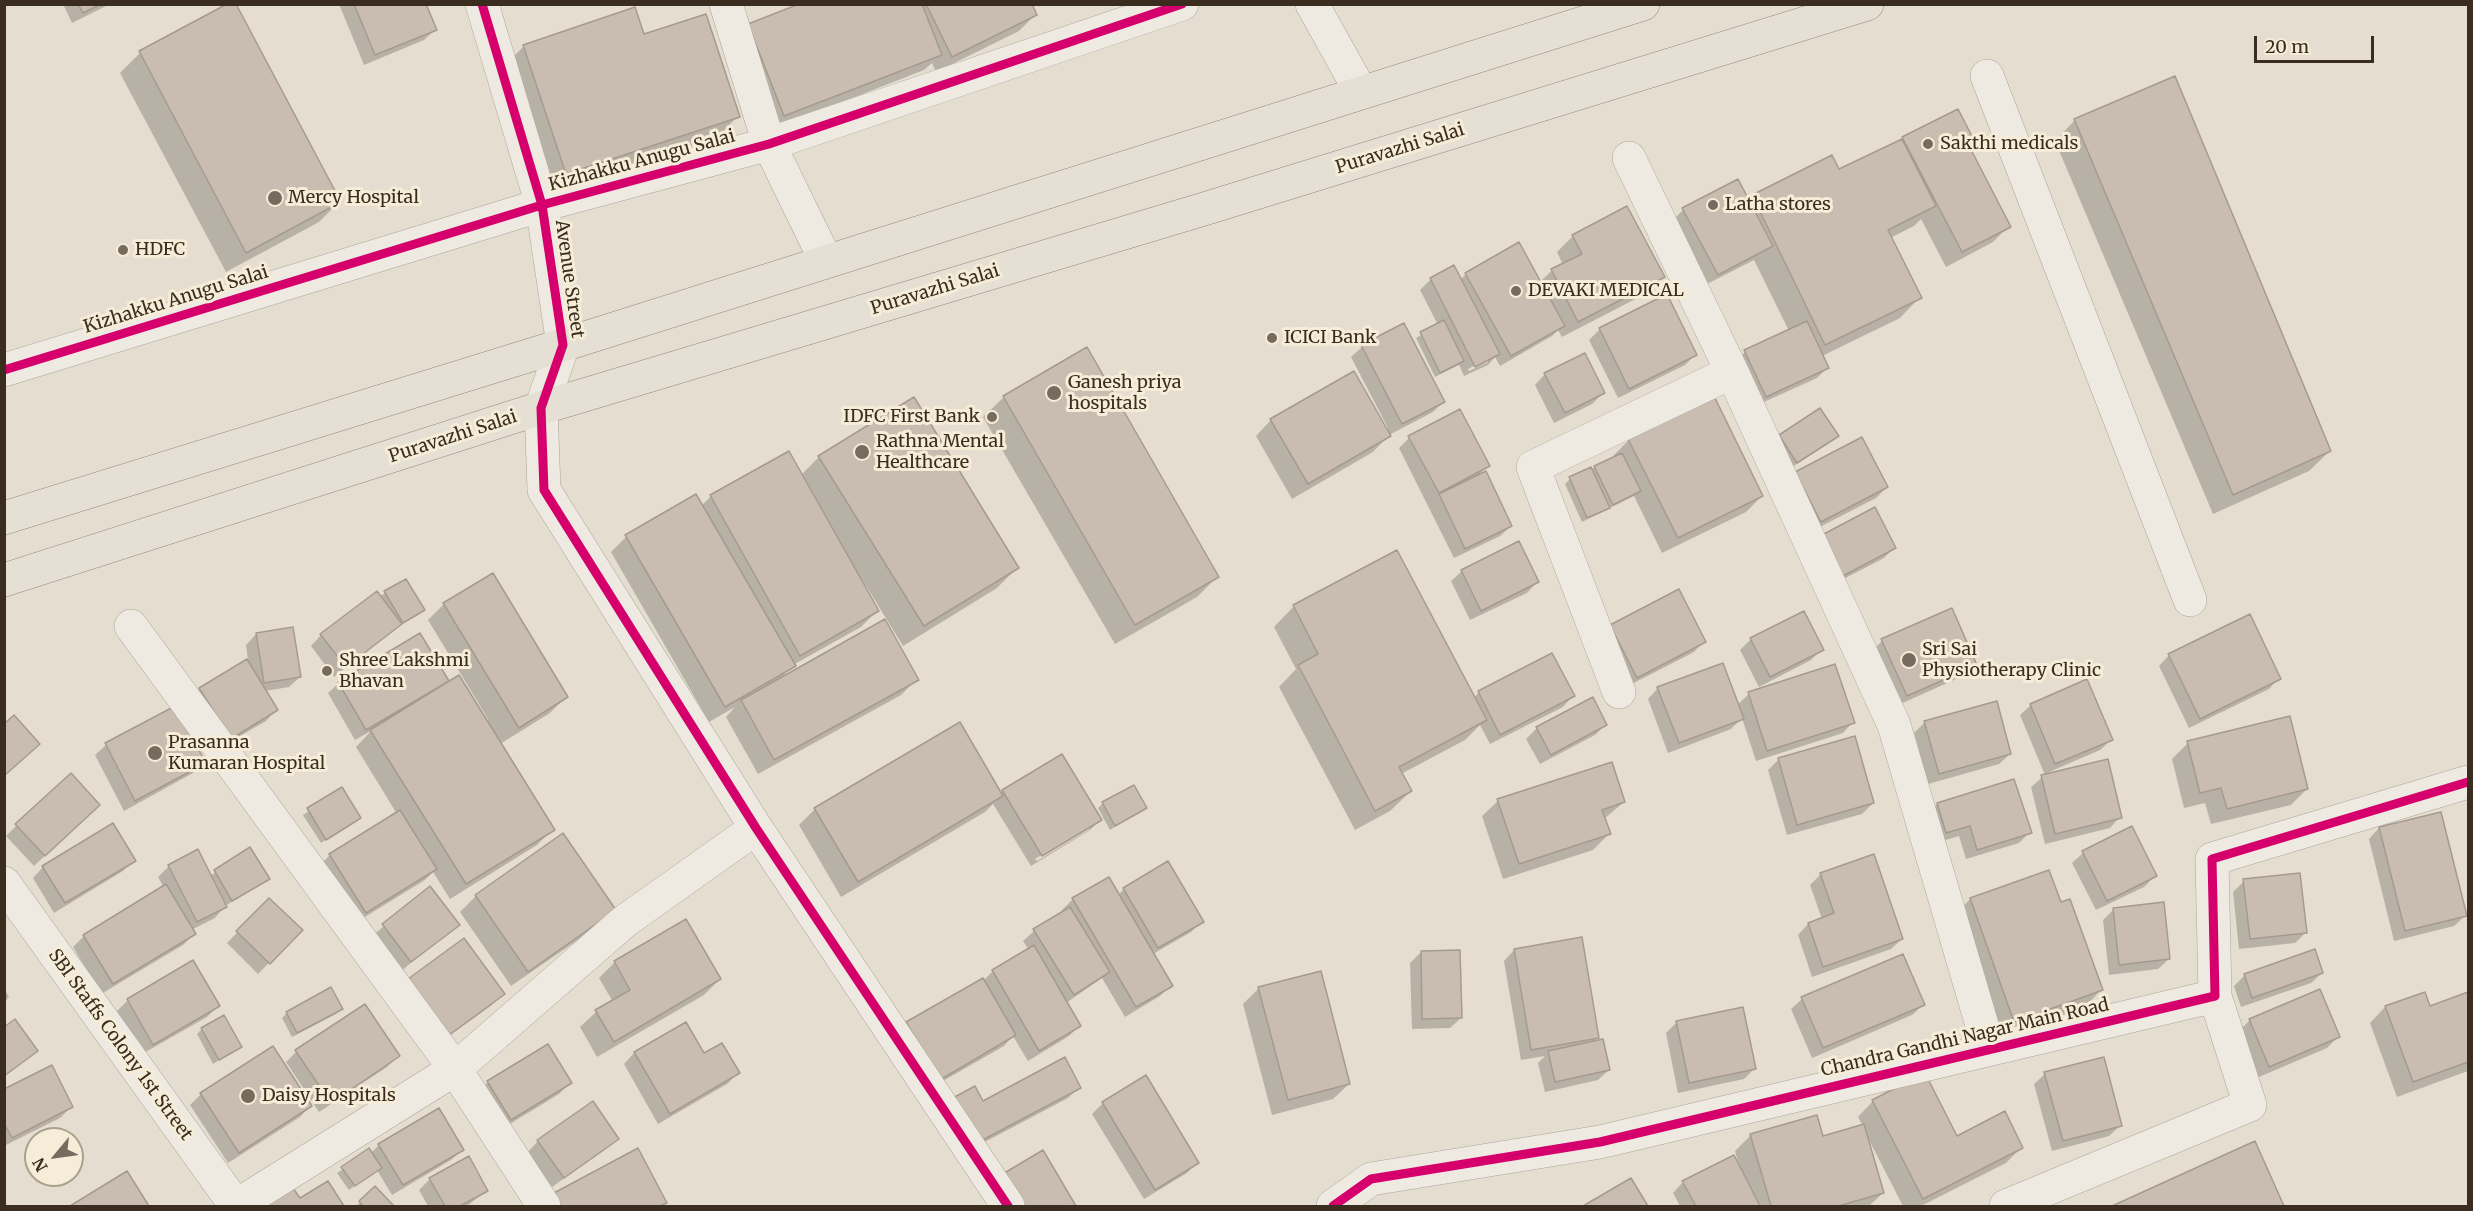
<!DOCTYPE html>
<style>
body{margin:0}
#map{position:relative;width:2473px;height:1211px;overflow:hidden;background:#e5ded0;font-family:Merriweather,serif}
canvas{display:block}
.frame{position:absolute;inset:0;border:6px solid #3a2d20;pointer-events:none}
.north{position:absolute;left:24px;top:1127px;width:60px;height:60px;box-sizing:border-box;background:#f5edd7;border:2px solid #aaa08e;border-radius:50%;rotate:241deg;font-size:16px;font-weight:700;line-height:24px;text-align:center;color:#3a2d20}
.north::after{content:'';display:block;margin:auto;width:21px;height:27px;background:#766b5e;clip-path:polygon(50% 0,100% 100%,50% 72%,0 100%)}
.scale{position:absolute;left:2254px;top:36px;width:120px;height:27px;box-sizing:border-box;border:3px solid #3a2d20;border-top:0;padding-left:8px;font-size:18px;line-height:21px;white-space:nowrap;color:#3a2d20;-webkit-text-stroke:4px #f5edd7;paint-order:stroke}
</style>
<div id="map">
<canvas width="2473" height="1211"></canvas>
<div class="frame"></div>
<div class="north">N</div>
<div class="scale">20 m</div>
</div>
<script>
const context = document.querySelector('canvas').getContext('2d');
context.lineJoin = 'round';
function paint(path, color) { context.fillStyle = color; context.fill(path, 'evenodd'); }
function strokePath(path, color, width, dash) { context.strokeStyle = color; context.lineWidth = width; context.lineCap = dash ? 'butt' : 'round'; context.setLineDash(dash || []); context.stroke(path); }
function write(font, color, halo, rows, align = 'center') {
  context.font = font + ' Merriweather,serif'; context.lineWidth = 6; context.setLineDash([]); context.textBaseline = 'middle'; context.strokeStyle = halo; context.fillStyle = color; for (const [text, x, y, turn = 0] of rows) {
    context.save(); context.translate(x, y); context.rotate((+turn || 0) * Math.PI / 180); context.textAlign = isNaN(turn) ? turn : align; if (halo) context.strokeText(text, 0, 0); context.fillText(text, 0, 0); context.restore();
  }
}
paint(new Path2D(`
 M63,4H110L72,23Z
 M339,4H424L435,30L424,40L364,65Z
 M803,4H1030L1035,15L1019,31L936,72L932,63L924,70L768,131L733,41Z
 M643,36L738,116L718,137L546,194L504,66L524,46Z
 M140,53L339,202L319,222L226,272L120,73Z
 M2075,120L2330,451L2309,471L2213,514L2055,141Z
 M1903,138H1971L1966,143L2009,226L1993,242L1946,267L1921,219L1914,226L1890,238L1920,297L1900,318L1822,356L1828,367L1817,378L1755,406L1735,362L1745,352L1789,331L1754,260L1707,284L1673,220L1683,210L1748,201L1753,196L1839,171Z
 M1573,236L1663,277L1647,293L1562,337L1558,330L1552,336L1500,366L1495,357L1488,365L1464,376L1459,365L1435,377L1416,338L1438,325L1420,290L1431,279L1460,280L1466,274L1539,283L1552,270L1563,265L1557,252ZM1488,359V362L1469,371L1468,369Z
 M1666,296L1695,355L1685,365L1618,398L1589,340L1600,329Z
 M1404,325L1443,402L1433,412L1389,435L1373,452L1292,499L1256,436L1271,420L1388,428L1351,357L1362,347Z
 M1545,374L1603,393L1592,404L1554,423L1535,385Z
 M1004,397L1217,577L1197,597L1115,644L983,417Z
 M1820,410L1832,441L1792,467L1780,436Z
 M1409,438L1488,466L1477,476L1511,526L1500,536L1454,558L1399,448Z
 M1629,440L1762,496L1746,512L1662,553L1634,496L1582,522L1565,484L1570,479L1614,458L1613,456Z
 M819,457L1017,568L997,588L903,646L863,581L861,582L877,611L861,627L793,665L781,678L917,679L901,695L758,774L726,717L735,707L709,722L611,552L626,537L701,506L711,496L801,475Z
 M1785,484L1887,487L1876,498L1810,532Z
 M1820,537L1894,548L1884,558L1830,586Z
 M1462,571L1537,582L1527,593L1470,620L1451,581Z
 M492,575L566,697L550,713L500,744L553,829L537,845L450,899L433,872L425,880L355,923L319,866L330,855L397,814L356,747L371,731L355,740L328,693L339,683L419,635L448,683L486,721L488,719L428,620L444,604Z
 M385,593L423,610L397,627L334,677L311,646L321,635Z
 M1294,606L1474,698L1479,692L1573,696L1563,707L1490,744L1480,725L1465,740L1401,774L1411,791L1390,811L1355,830L1279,687L1296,669L1274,627Z
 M1803,613L1822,649L1811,660L1759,687L1740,650L1750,640Z
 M1611,627L1704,641L1694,652L1626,687Z
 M256,634L300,677L289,687L265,691L276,710L266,721L219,748L190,700L200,689L248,660L246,645Z
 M1882,641L1976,664L1965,675L1896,706L1872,651Z
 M2169,655L2279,678L2269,689L2189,728L2159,666Z
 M1658,688L1737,705L1749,694L1853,722L1843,733L1756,761L1742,718L1731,729L1668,753L1648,699Z
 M2031,705L2111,740L2100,750L2047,773L2120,817L2110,828L2045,844L2031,787L2045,775L2020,715Z
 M175,708L204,763L193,773L124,811L95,755L106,745Z
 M1925,722L2010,754L1999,764L1928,784L1914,733Z
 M1606,724L1595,735L1540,764L1526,739L1537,728Z
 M2188,743L2307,789L2291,805L2211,824L2205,803L2184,808L2172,759Z
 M1779,759L1873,803L1862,814L1787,835L1768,770Z
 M2013,781L2030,832L2019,843L1966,859L1959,836L1935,843L1927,815L1937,804Z
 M342,789L359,818L321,843L303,815Z
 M1003,791L1100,820L1090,830L1031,866L993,804L985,812L841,897L799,825L815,809L1000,794ZM1090,826V829L1037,861L1035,859Z
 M1498,801L1624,802L1604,819L1609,834L1593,850L1503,879L1482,816Z
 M1103,803L1145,807L1110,830L1098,808Z
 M88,815L34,866L6,836L17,825Z
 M2131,828L2155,876L2144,887L2096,910L2072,863L2083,853Z
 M2379,828L2465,916L2454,926L2394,941L2369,839Z
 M562,836L614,910L598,926L511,986L460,912L476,896Z
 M250,850L268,878L263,883L225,906L215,918L191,930L194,934L183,945L101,994L73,947L84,936L164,888L158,877L169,866L210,876Z
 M134,860L123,871L54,913L33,878L43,867Z
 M2048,872L2060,904L2101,990L2086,1006L1998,1037L1955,915L1970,899Z
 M1821,874L1902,939L1891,949L1812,977L1798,935L1808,924L1822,919L1810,885Z
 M2244,881L2306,932L2295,943L2239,949L2233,892Z
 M430,888L458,924L400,972L372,936Z
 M1124,889L1202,921L1191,932L1153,954L1171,985L1160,996L1125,1017L1102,978L1066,1003L1079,1026L1069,1036L1028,1061L1013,1036L1004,1046L929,1089L897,1034L907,1023L983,981L993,971L1029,950L1023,941L1034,931L1064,912L1062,910L1073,899L1118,895Z
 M269,900L301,930L258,974L227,943Z
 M2113,910L2169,959L2158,969L2109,975L2103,920Z
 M1514,950L1598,1037L1593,1043L1609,1070L1598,1080L1545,1092L1538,1063L1545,1056L1521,1060L1504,961Z
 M1421,952L1461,1018L1450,1028L1412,1029L1410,963Z
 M1903,956L1923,1005L1912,1015L1812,1058L1791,1009L1802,999Z
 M192,962L218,1006L207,1017L142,1054L117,1011L128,1000Z
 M615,962L720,979L704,995L597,1057L580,1027L596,1012L613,1002L599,978Z
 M2322,973L2311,983L2241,1007L2234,986L2245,975Z
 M409,980L503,994L492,1005L438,1044Z
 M4,988L9,997L4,1002Z
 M1259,988L1349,1084L1333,1099L1272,1115L1243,1004Z
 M2424,993L2429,1008L2468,994V1071L2397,1097L2370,1023L2385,1007Z
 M341,1009L336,1014L292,1037L282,1018L287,1013Z
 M2250,1020L2338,1037L2327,1048L2259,1077L2239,1031Z
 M1677,1022L1754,1069L1744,1079L1678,1093L1666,1033Z
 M685,1024L704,1055L738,1073L727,1084L658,1124L624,1064L634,1053Z
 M4,1029L37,1051L4,1077Z
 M202,1029L240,1047L213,1064L197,1034Z
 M547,1046L570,1083L559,1094L500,1130L477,1093L488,1082Z
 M296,1052L398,1056L387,1067L319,1112L286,1062Z
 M2045,1074L2120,1126L2109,1136L2052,1151L2034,1084Z
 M1146,1077L1197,1162L1187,1173L1144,1199L1092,1114L1103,1103Z
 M1079,1087L1068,1098L964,1153L983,1103Z
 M4,1091L71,1107L60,1118L4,1146Z
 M201,1094L310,1106L300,1117L228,1163L190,1105Z
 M1873,1101L1957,1138L2022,1147L2006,1163L1921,1206H1903L1868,1138L1883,1193L1869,1206H1680L1673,1193L1683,1182L1739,1165L1735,1151L1751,1135L1822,1138L1863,1126L1858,1117Z
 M617,1139L606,1149L552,1187L528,1152L538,1141Z
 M2254,1143L2283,1206H2116Z
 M379,1145L462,1150L451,1160L392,1195L377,1170L349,1190L337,1173L371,1153Z
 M1043,1152L1074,1206H1003Z
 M468,1158L486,1191L467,1206H428L419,1190L430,1179Z
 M127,1173L147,1206H73Z
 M1630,1180L1646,1206H1586Z
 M327,1183L342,1206H250L299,1200Z
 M375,1188L392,1206H356Z
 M665,1202L661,1206H545L544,1205Z`), '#0003');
const building = new Path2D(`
 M78,4H101L83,13Z
 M227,4H236L341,202L246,253L139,51Z
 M354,4H426L437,30L375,55Z
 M799,4H922L942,55L784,116L748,24Z
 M926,4H1032L1037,15L952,57Z
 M635,7L644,34L706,14L740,117L566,174L523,45Z
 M2175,76L2331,451L2233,495L2074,119Z
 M1958,109L1973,138L1967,142L2011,227L1962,252L1902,137Z
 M1902,139L1936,206L1888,230L1922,298L1825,345L1752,195L1832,155L1839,169Z
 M1738,179L1773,246L1718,275L1682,208Z
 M1627,206L1665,277L1578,322L1551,269L1582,254L1572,235Z
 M1519,242L1565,326L1511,356L1465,273Z
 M1454,265L1500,354L1475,367L1430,278Z
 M1667,294L1697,355L1629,389L1599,328Z
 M1444,320L1464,361L1440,373L1420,332Z
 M1807,321L1829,368L1766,397L1744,350Z
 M1404,323L1445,402L1402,424L1361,345Z
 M1087,347L1219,577L1135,625L1003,396Z
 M1585,353L1605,393L1565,413L1544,373Z
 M1354,371L1391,436L1308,484L1270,419Z
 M1714,396L1763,496L1678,538L1628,439Z
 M914,397L1019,568L924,626L818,456Z
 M1820,408L1839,436L1797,463L1779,435Z
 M1460,409L1490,466L1439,493L1408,436Z
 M1862,437L1888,487L1821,522L1795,472Z
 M789,451L879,611L800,656L710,495Z
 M1622,453L1641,491L1613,505L1594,466Z
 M1591,467L1610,508L1587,518L1569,477Z
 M1486,471L1512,526L1465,549L1439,494Z
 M696,494L796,666L725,707L625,535Z
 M1875,507L1896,548L1841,577L1820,536Z
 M1519,541L1539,582L1481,611L1461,570Z
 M1397,550L1487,720L1399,767L1412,791L1375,811L1298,665L1318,654L1293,605Z
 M493,573L568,697L519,728L443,603Z
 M406,579L425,610L403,623L384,591Z
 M1679,589L1706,642L1637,678L1610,625Z
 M377,591L402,624L346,667L320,634Z
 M1952,608L1977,665L1907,696L1881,639Z
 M1804,611L1824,650L1770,677L1750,638Z
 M2250,614L2281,679L2200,719L2168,654Z
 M885,619L919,680L774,760L741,700Z
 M293,627L301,677L264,683L256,633Z
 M420,633L449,681L366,730L338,682Z
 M1552,653L1575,696L1500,735L1478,691Z
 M247,659L278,710L231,739L199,688Z
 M1723,663L1744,719L1679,743L1657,687Z
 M1835,664L1855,723L1767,751L1748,692Z
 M459,675L555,830L466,884L370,730Z
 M2087,679L2113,740L2055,764L2030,704Z
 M1593,697L1607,725L1551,755L1536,727Z
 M1997,701L2011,754L1939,774L1924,721Z
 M175,706L206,763L135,801L105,743Z
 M14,715L40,744L4,776V724Z
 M2290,716L2308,789L2227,809L2221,788L2200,793L2187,741Z
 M960,722L1003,796L858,882L814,808Z
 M1855,736L1874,803L1797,825L1778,758Z
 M1062,754L1102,820L1042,856L1002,790Z
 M2108,759L2122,818L2055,834L2041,775Z
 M1612,762L1625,802L1602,810L1611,834L1519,864L1497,799Z
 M71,773L100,805L45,856L15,824Z
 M2014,779L2032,833L1977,850L1970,826L1946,833L1937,803Z
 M1134,785L1147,808L1115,826L1102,802Z
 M342,787L361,818L326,840L307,808Z
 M400,810L437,869L366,913L329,854Z
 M2441,812L2467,916L2405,931L2379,827Z
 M113,823L136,861L65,903L42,866Z
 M2132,826L2157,876L2107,901L2082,851Z
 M563,833L616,910L528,972L475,895Z
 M250,847L270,879L232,901L214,870Z
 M198,849L227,907L197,922L168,865Z
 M1874,854L1903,939L1823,967L1808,923L1834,913L1820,873Z
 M1168,861L1204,922L1158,948L1123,888Z
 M2049,870L2061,902L2070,899L2103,990L2014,1022L1970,898Z
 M2300,873L2307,933L2250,939L2243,879Z
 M1109,877L1173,986L1136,1007L1072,898Z
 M166,884L196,934L113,984L83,935Z
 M430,886L460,925L411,962L382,924Z
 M269,898L303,930L270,964L236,931Z
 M2164,902L2170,959L2119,965L2113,908Z
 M1070,907L1110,972L1074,995L1033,929Z
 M686,919L721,979L614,1042L595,1010L630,990L614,961Z
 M1582,937L1599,1038L1531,1050L1514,949Z
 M464,938L505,994L449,1035L408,979Z
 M1034,945L1081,1026L1039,1051L992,970Z
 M2315,949L2323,973L2252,998L2244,974Z
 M1460,950L1462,1018L1422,1019L1421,951Z
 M1903,954L1925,1005L1823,1048L1801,997Z
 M193,960L220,1006L153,1045L127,999Z
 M1321,971L1350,1084L1288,1100L1258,987Z
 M983,978L1016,1035L940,1080L906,1022Z
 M331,987L343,1009L297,1033L286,1012Z
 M2320,989L2340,1037L2269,1067L2249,1019Z
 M2425,992L2430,1006L2468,992V1062L2413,1082L2385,1006Z
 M365,1004L400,1056L331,1103L295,1050Z
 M1743,1007L1756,1069L1689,1083L1676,1021Z
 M224,1015L242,1047L219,1060L201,1028Z
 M15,1019L38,1051L4,1076V1027Z
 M686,1022L704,1053L722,1043L740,1073L670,1114L634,1052Z
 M1603,1039L1610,1070L1555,1082L1548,1051Z
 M548,1044L572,1083L511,1120L487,1081Z
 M273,1046L312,1106L239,1153L200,1093Z
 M1065,1057L1081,1088L975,1144L951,1099L975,1086L983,1101Z
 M2104,1057L2122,1126L2063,1141L2044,1072Z
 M52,1065L73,1107L12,1138L4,1123V1089Z
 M1925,1073L1957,1136L2005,1111L2023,1148L1923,1199L1872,1100Z
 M1146,1075L1199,1163L1155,1190L1102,1102Z
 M593,1101L619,1139L564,1178L537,1140Z
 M439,1108L464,1150L403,1185L378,1144Z
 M1817,1115L1823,1136L1864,1124L1884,1193L1838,1206H1771L1750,1134Z
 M2255,1141L2284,1206H2112Z
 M369,1148L382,1168L355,1186L341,1167Z
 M638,1148L667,1203L659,1206H561L554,1193Z
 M1043,1150L1076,1206H1019L1001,1175Z
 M1734,1155L1760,1206H1696L1682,1181Z
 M469,1156L488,1191L460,1206H445L429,1178Z
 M127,1171L149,1206H70Z
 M1631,1178L1648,1206H1583Z
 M288,1181L300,1198L328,1181L344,1206H247Z
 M375,1186L394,1206H363L359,1201Z`);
paint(building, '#c9bdb1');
strokePath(building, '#a69a8f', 1.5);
const minor = new Path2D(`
 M482,4L542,205L563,345L541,408L544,490L756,828L1008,1206
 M726,4L769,144L826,261
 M1312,4L1361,92
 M1987,76L2190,600
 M1629,158L1732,372L1894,725L1989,1049
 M131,626L455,1069L544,1206
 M1619,692L1533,467L1732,372
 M4,883L236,1206
 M236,1206L455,1069L625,921L756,828
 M1333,1206L1371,1179L1600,1142L2215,996L2212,859L2468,782
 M2006,1206L2250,1105L2215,996`);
const tertiary = new Path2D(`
 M4,370L542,205L769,144L1182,4`);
const primary = new Path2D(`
 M4,518L563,345L1643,4
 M4,580L541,408L1204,209L1867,4`);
strokePath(minor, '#aba499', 34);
strokePath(tertiary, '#aba499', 34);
strokePath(primary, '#908980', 34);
strokePath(minor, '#eeeae2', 33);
strokePath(tertiary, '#eeeae2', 33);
strokePath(primary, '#e5e0d3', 33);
strokePath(new Path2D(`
 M482,4L542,205L563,345L541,408L544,490L756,828L1008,1206
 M4,370L542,205L769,144L1182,4
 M1333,1206L1371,1179L1600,1142L2215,996L2212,859L2468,782`), '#d6006c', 9);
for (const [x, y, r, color] of [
 [1928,144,6,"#766b5e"],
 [275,198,8,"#766b5e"],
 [1713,205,6,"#766b5e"],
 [123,250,6,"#766b5e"],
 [1516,291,6,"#766b5e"],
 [1272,338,6,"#766b5e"],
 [1054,393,8,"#766b5e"],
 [992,417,6,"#766b5e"],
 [862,452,8,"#766b5e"],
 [1909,660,8,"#766b5e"],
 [327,671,6,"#766b5e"],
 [155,753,8,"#766b5e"],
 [248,1096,8,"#766b5e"]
]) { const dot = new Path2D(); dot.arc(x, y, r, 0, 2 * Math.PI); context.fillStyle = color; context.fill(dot); strokePath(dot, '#f5edd7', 2); }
write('18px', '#3a2d20', '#f5edd7', [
 ["Sakthi medicals",1940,144],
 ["Mercy Hospital",288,198],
 ["Latha stores",1725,205],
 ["HDFC",135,250],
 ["DEVAKI MEDICAL",1528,291],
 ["ICICI Bank",1284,338],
 ["Ganesh priya",1068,383],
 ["hospitals",1068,404],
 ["IDFC First Bank",980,417,"right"],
 ["Rathna Mental",876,442],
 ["Healthcare",876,463],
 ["Sri Sai",1922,650],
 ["Physiotherapy Clinic",1922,671],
 ["Shree Lakshmi",339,661],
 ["Bhavan",339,682],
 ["Prasanna",168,743],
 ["Kumaran Hospital",168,764],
 ["Daisy Hospitals",262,1096]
], 'left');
write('18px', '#3a2d20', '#f5edd7', [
 ["Puravazhi Salai",1400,149,-17],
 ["Kizhakku Anugu Salai",642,161,-15],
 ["Avenue Street",569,279,82],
 ["Puravazhi Salai",935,290,-17],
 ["Kizhakku Anugu Salai",176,300,-17],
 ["Puravazhi Salai",453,437,-18],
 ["Chandra Gandhi Nagar Main Road",1965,1038,-13],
 ["SBI Staffs Colony 1st Street",120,1045,54]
]);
</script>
